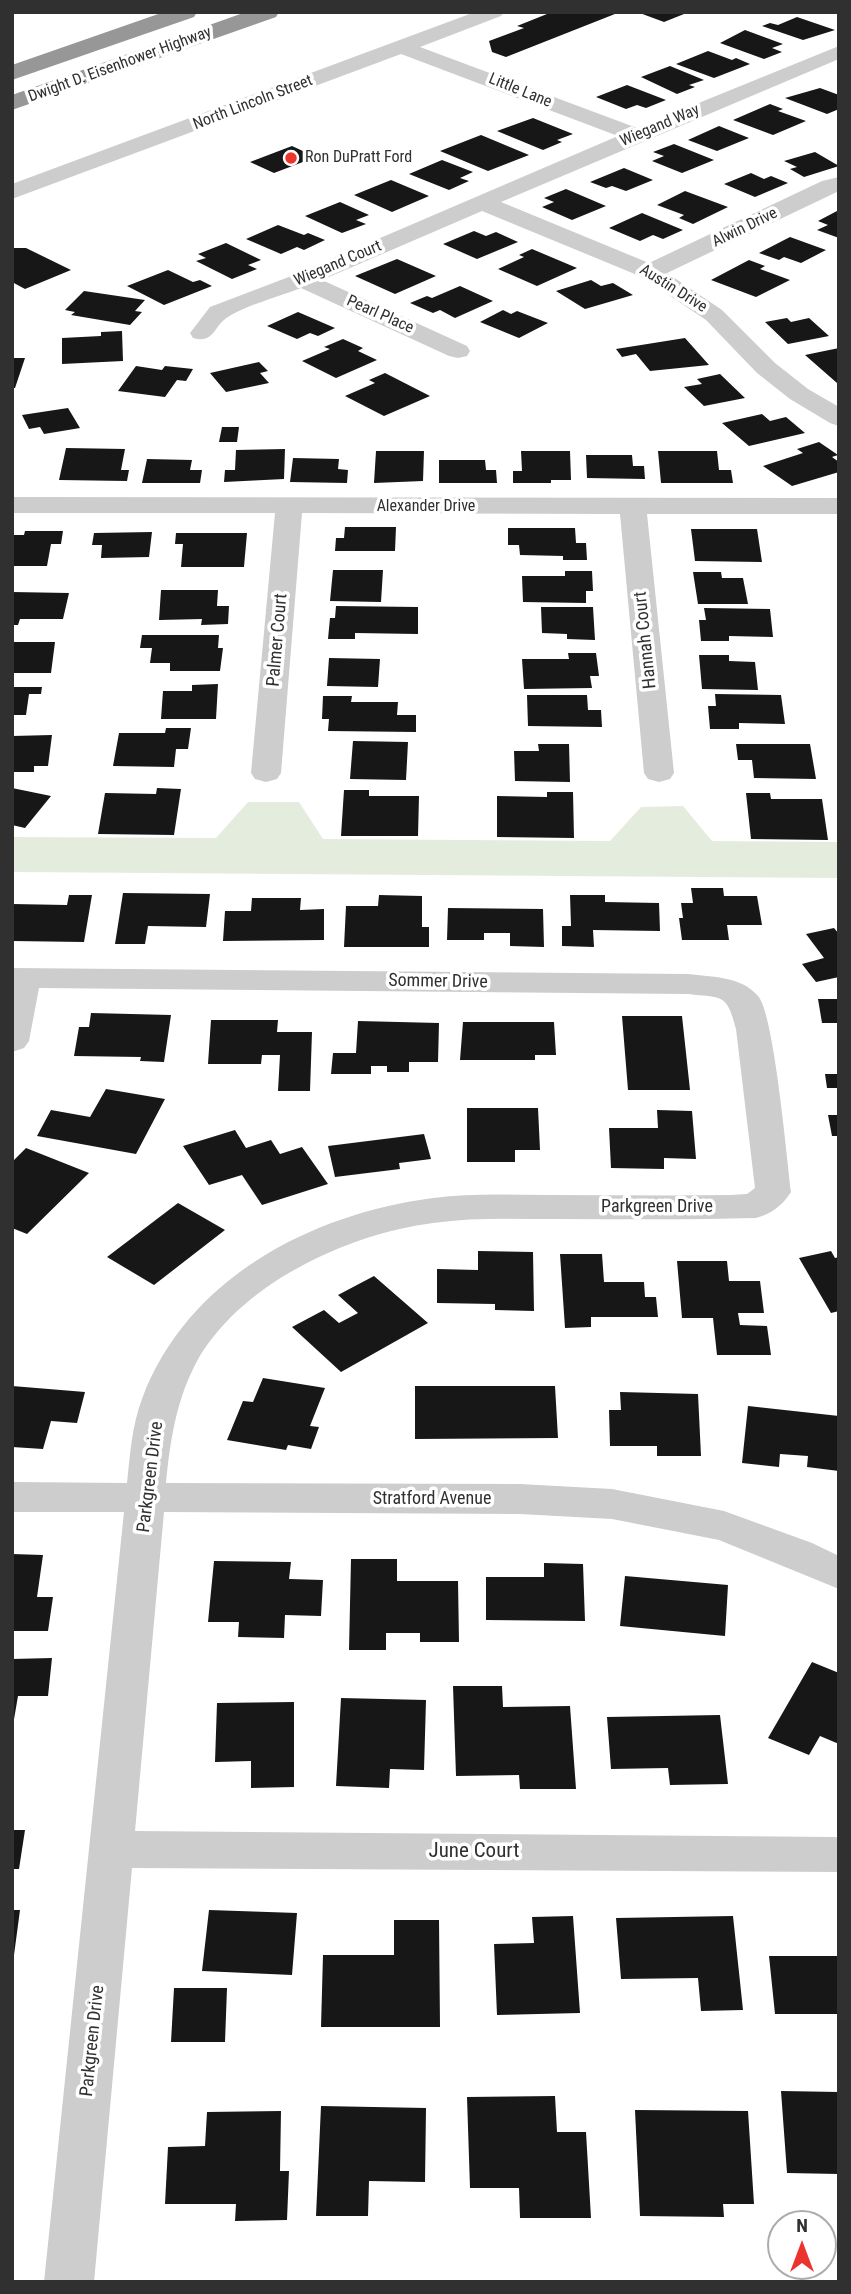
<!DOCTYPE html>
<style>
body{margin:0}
#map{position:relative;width:851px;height:2294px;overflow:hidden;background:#fff;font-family:"Roboto Condensed",sans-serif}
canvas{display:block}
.frame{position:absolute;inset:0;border:14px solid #303030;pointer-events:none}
.north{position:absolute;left:767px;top:2210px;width:70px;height:70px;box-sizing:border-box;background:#fff;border:2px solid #acacac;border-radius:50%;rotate:0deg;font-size:19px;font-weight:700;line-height:28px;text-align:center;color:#303030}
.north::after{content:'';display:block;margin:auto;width:24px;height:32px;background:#eb342d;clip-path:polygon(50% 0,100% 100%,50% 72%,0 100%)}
</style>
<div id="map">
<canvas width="851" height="2294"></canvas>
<div class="frame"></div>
<div class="north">N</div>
</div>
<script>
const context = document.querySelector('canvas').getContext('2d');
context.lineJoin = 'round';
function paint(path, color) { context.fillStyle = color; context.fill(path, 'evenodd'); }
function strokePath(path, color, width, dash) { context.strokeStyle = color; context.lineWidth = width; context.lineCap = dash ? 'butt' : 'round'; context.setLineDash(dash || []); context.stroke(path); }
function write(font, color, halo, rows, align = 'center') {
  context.font = font + ' "Roboto Condensed",sans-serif'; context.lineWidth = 7; context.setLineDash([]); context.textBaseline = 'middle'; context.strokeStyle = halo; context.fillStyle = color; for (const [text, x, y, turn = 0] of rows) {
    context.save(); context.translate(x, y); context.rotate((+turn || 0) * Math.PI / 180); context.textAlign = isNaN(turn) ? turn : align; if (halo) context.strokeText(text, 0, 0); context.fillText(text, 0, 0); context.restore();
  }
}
paint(new Path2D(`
 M248,802H299L323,839L610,841L641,807L683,806L712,841L839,842V878L12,872V837L216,838Z`), '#e4eddd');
paint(new Path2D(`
 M552,12H620L506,57L492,52L489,41L524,28L517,26Z
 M637,12H689L664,22Z
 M797,17L835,30L803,40L762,26L770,23L778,25Z
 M745,30L783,44L772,48L782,52L764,59L720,43Z
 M708,51L732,60L736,58L750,64L714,78L676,64Z
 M670,66L704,80L689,85L695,87L677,94L641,77Z
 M627,85L666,100L646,108L637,105L626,109L596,97Z
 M820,88L839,95V109L827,114L785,98Z
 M770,104L783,109L778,111L806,121L773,135L733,120Z
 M533,118L573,134L557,140L562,142L543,150L497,131Z
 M719,126L749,138L717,151L688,140Z
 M481,135L529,155L488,171L440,151Z
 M674,144L714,160L682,173L652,161L664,156L653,152Z
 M292,146L316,157L274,173L250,162Z
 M815,152L839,166L804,177L790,169L797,167L784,161Z
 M442,160L473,172L460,178L469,181L449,190L409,174Z
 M624,168L653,180L626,191L612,186L606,188L590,182Z
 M751,173L764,179L771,176L788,183L755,197L724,184Z
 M391,180L429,196L392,212L354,195Z
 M566,189L606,206L572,220L542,207L554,202L544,198Z
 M685,191L728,207L693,224L679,218L684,215L657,205Z
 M340,202L369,215L356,220L366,224L342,233L305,216Z
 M837,211L839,238L817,230L828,225L818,221Z
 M642,213L683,230L663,239L653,235L640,241L609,228Z
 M278,225L304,235L308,233L325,240L304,250L297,247L281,254L246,239Z
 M474,231L486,236L496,232L518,242L477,259L443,244Z
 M790,237L826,250L801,263L784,257L779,260L759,253Z
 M226,243L261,260L248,265L257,269L232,279L196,261L206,258L198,254Z
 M12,248H26L71,270L25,289L12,282Z
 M532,249L577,268L537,286L498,269L524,257L519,255Z
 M397,259L436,276L395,294L355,276Z
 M749,260L765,266L760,269L790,280L756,297L711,280Z
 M168,270L193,282L200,280L212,286L164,305L127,286Z
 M591,280L601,286L613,283L633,295L585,309L556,291Z
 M460,286L493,301L455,318L440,310L433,313L410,303L427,296L432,298Z
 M84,291L145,300L135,311L142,312L130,325L71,315L75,312L65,310Z
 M503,310L511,314L517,311L548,323L519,338L480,322Z
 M298,312L335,328L318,336L310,333L297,339L267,326Z
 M787,318L791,322L809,318L829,336L788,344L765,322Z
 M122,331L123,361L62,364V338L101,336V332Z
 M685,338L709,365L650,371L636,354L622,357L616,349Z
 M343,339L363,348L358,351L377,360L336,378L302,361L330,349L324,347Z
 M839,348V383H837L805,355Z
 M12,358H25L15,388H12Z
 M259,362L268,371L260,373L269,383L226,392L210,373Z
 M136,366L162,370L165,366L193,369L186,381L177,380L165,397L118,391Z
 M385,373L430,396L384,416L345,396L375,383L369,380Z
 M720,374L745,398L704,406L684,387L702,384L697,379Z
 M68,408L80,428L44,434L40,427L29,429L22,415Z
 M762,414L770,421L786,417L805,433L749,446L722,423Z
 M222,427H239L237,442H219Z
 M819,442L838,455L832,457L839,462V472L792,486L763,466L803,453L797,449Z
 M66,448L125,449L121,470H129L127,481L59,480Z
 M285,449L284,479L224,482L225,470H235L236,450Z
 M376,451H424L423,481L374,483Z
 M521,451H570L571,480H551V483H513V471H522Z
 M658,451H717L719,470H731L733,483H661Z
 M586,455H632L633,466H644L645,479L587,478Z
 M293,458L339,459L338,469L348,470L347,483L290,482Z
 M147,459L192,460L190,470H202L200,483H142Z
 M439,460H485L486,470H496L497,483H439Z
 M345,527H396L395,551H335L336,538H344Z
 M508,528H575L576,543H586L587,560H563V556L520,555L519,545H508Z
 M691,529H757L762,562L695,561Z
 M25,531H63L61,544H51L47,566H12V535H24Z
 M152,532L149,557L101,558L102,545H92L94,533Z
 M176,533H247L244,567H181L183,544H175Z
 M333,570H383L381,602L330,601Z
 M565,571H592L593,591H586V603L523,602L522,576H565Z
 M693,572H721L722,578H743L748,604H698Z
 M161,590H218L217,606H229L228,624L201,625L202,619L159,620Z
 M12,592L69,593L63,619H20L18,625H12Z
 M336,606L418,607V634L355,633V639H328L330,618H335Z
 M541,607H593L595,640L567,639V634L542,633Z
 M704,608L770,609L773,637L729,636V641H701L699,620H706Z
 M142,635H219L218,648H223L220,671H170V663H150L152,648H140Z
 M12,642H55L51,673H12Z
 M568,653H596L599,676H590L592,688L524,689L522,659H569Z
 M699,655H729V661L755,662L758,690L702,689Z
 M329,658L380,659L378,687L327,686Z
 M218,684L216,719H161L163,691H192V685Z
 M12,687H42L41,694H29L26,715H12Z
 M715,694L781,695L785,724L739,723V729H710L708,706H716Z
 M527,695H587L588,710H601L602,727L528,726Z
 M323,696H352L351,702H398L397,715H416V732L328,731L329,719H322Z
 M166,728H191L188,749H176L174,767L113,766L119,733H165Z
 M52,735L48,766H34V772H12V736Z
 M353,741L408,742L406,780L350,779Z
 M538,744H569L570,782L515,781L514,751H539Z
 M736,744H810L816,779L754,778L752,760H738Z
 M12,788L51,796L25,828L12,825Z
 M157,788L181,789L174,835L98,834L105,793L156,794Z
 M344,790H369V796H419L418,836H341Z
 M547,792H573L574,838L497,837V796L547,797Z
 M746,793H770L771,799H822L828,840L751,839Z
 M691,888H723L724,896H757L762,925H727L729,940H682L679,918H683L681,903H693Z
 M123,893L210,894L206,927L148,926L145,944H115Z
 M69,895H92L84,942L12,941V904L67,905Z
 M379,895L422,896V927H429V947H344L346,906H378Z
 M570,895H605V902L659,903L660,931L593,930L594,947L562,946V926H571Z
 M252,898H301L300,910L324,909V940L223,941L225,911H251Z
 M448,908L543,909L544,947L510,946V933H484V940H447Z
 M834,928L839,934V977L816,982L802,964L824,958L806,934Z
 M818,999H839V1023H822Z
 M91,1013L171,1015L164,1062L140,1061L141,1057L74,1056L79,1027H89Z
 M622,1016H682L690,1090H628Z
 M211,1020H278L277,1032H312L310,1091H278L280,1055H262L261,1064H208Z
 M358,1021L439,1023L438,1062H409V1072H387V1066H371V1074H331L333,1053H356Z
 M463,1022H554L556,1055H535V1060H460Z
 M825,1074H839V1088H827Z
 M106,1089L165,1099L136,1154L37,1136L51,1110L90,1117Z
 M467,1108H538L540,1150H515V1162H467Z
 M657,1110L692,1111L696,1159L664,1158V1169L611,1168L609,1128H658Z
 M828,1115H839V1136H832Z
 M235,1130L246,1148L271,1140L280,1154L302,1147L328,1184L262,1205L242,1175L209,1185L183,1146Z
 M424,1134L431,1159L399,1163L400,1169L335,1177L328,1146Z
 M26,1148L89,1173L27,1234L12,1228V1162Z
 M178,1203L225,1230L154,1285L107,1257Z
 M478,1251L533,1252L534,1311L495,1310V1304L437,1303V1269L478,1270Z
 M831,1251L835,1258L839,1257V1311L831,1313L799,1258Z
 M560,1254H602L604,1282H644L645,1297H656L658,1317H591V1327L565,1328Z
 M677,1261H727L729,1281H760L764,1313H738L740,1325L767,1326L771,1355H717L713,1318H682Z
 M374,1276L428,1323L341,1372L292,1327L324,1310L339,1323L358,1313L338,1295Z
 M263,1378L325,1388L310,1426L319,1427L311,1449L288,1445L286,1450L227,1440L243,1401L253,1402Z
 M12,1386L85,1392L77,1423L51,1421L43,1449L12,1447Z
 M415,1386H555L558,1438L415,1439Z
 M620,1392L698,1394L701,1456H657V1446H610L609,1410H621Z
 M748,1406L839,1416V1471L807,1467L808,1456L780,1454L779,1467L742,1463Z
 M12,1554L43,1555L37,1597H53L48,1631H12Z
 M351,1559H397V1581H458L459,1642H420V1633H386V1650H349Z
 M214,1561L291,1562L289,1579L323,1580L321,1616L285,1615L284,1638L238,1637L239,1622H208Z
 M544,1563L583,1564L585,1621L486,1620V1577H544Z
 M625,1576L728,1585L725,1636L620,1626Z
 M52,1658L48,1696H18L12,1731V1659Z
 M812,1662L839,1673V1744L820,1736L809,1755L768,1738Z
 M453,1686H502L503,1707L570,1706L576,1789H520L519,1775L456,1776Z
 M341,1698L426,1700L424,1770L390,1769L389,1788L336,1786Z
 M294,1702V1787L251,1788V1761L215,1762L217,1703Z
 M720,1715L728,1784L670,1785L668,1768L611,1769L607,1717Z
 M12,1830H25L19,1869H12Z
 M12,1910H20L14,1955H12Z
 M209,1910L297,1913L292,1975L202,1971Z
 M573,1916L580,2013L497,2015L494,1944L534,1943L532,1917Z
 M733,1916L743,2010L701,2011L698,1978L621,1979L616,1918Z
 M394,1920H439L440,2027H321L323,1955H394Z
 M769,1956H839V2014H775Z
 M174,1988H227L225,2042H171Z
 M781,2091L839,2092V2174L787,2173Z
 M555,2096L557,2132H586L591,2218H520L519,2188H470L467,2097Z
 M321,2106L426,2108L425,2182L369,2181L368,2216H316Z
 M635,2110L748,2111L754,2204H723L724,2217L640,2216Z
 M281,2111L280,2171H289L287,2220L235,2221L236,2204H165L168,2147L205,2146L207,2112Z`), '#171717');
paint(new Path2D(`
 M475,12H504L501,16L420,47L637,128L839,46V59L501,202L649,263L822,181L839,177V191L667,273L722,310L775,363L808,389L839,407V426L830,423L790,399L757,373L706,320L642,277L482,211L322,280L467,346L470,351L467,356L458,358L449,356L301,288C281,296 244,306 228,317C213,326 215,344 193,338L190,333L210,307L294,275L618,136L401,54L12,199V184Z
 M12,497L839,498V514H647L674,773L670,779L659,782L648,779L644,773L620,514L302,513L281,773L277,779L266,782L255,779L251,773L275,513H12Z
 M12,968L688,974C712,977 741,976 758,996C774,1013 787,1160 791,1192C782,1206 771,1214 756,1218C689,1220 622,1219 555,1219C514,1219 473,1217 433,1223C347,1234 237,1285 195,1365C176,1402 170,1442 166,1483L520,1484L612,1489L724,1511L812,1543L839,1556V1589L719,1540L612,1519L520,1514L164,1512L135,1831L835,1837L839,1838V1872L132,1868L94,2282H44L124,1512H12V1482L127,1483C130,1455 132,1425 142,1399C187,1278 311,1214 433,1198C472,1193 511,1195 550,1195C610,1195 671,1196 731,1195L747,1194L755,1188L736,1029C727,993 722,998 688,994L39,988L29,1041L24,1048L12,1052Z`), '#cdcdcd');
paint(new Path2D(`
 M164,12H197L194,17L12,80V65Z
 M246,12H279L276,17L12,110V95Z`), '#979797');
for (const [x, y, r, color] of [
 [291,158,7,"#eb342d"]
]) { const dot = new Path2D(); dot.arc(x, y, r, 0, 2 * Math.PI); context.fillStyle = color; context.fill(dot); strokePath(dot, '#fff', 2.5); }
write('16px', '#303030', '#fff', [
 ["Dwight D. Eisenhower Highway",120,65,-20],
 ["Little Lane",520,91,22],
 ["North Lincoln Street",253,103,-21],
 ["Wiegand Way",660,126,-23],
 ["Alwin Drive",745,228,-26],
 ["Wiegand Court",338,264,-23],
 ["Austin Drive",673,289,32],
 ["Pearl Place",380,315,24],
 ["Alexander Drive",426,507]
]);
write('16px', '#303030', '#fff', [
 ["Ron DuPratt Ford",305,158]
], 'left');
write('18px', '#303030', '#fff', [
 ["Palmer Court",278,640,-85],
 ["Hannah Court",646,640,-96],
 ["Sommer Drive",438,982,1],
 ["Parkgreen Drive",657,1207],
 ["Parkgreen Drive",151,1477,-83],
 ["Stratford Avenue",432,1499],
 ["Parkgreen Drive",93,2041,-84]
]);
write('21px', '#303030', '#fff', [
 ["June Court",474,1852]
]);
</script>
